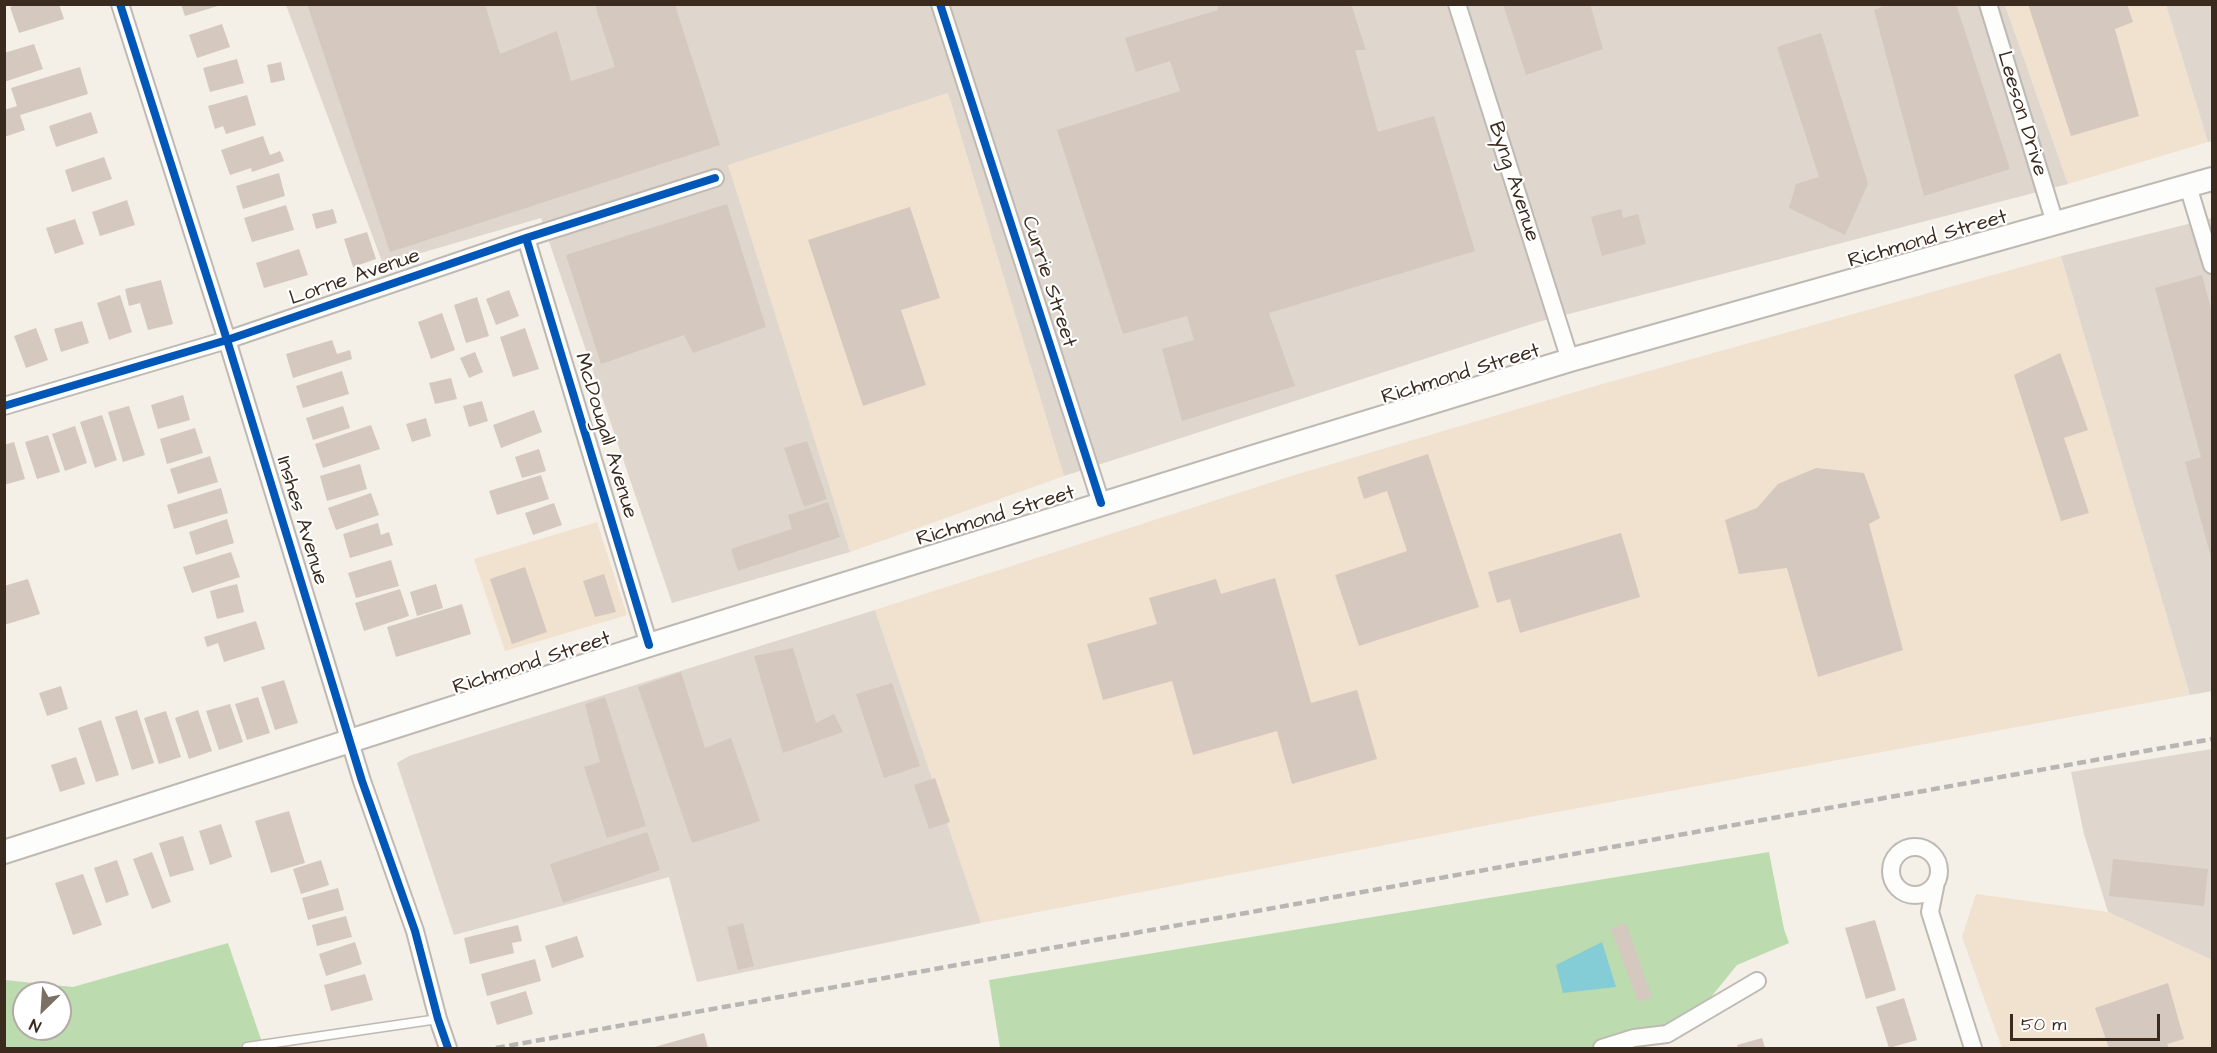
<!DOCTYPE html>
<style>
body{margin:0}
#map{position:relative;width:2217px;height:1053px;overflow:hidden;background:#f4efe7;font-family:"Architects Daughter",sans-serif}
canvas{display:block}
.frame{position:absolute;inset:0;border:6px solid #3b2a1e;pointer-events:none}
.north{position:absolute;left:12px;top:981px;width:60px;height:60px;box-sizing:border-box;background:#fff;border:2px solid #b1aaa5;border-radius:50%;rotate:205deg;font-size:16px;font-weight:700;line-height:24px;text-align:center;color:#3b2a1e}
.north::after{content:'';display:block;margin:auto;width:21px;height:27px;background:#7c6f64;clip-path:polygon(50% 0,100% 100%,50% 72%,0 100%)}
.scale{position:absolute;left:2010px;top:1014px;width:150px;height:27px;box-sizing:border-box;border:3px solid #3b2a1e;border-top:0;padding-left:8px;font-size:18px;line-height:21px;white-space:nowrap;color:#3b2a1e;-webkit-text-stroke:4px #fff;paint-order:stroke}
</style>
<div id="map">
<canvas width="2217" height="1053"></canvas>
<div class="frame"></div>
<div class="north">N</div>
<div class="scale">50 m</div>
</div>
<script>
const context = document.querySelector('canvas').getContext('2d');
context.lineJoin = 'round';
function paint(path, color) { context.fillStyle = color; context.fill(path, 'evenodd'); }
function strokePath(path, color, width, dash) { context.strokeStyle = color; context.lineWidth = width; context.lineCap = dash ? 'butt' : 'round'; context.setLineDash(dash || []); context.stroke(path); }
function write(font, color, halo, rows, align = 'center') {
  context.font = font + ' "Architects Daughter",sans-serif'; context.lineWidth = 4.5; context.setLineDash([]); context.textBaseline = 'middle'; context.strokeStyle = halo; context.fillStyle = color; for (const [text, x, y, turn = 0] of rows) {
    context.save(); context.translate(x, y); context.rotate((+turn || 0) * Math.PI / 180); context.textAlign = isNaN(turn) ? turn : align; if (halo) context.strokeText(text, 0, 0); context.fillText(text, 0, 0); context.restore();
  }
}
paint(new Path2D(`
 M2005,5H2166L2208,142L2068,184Z
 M948,93L1064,476L850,552L727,165Z
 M2061,256L2190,695L1535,816L981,923L875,610L1288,477L1599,385Z
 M597,522L627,615L505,651L474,559Z
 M1976,894L2108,912L2212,960V1048H2002L1962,937Z`), '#f1e1cf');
paint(new Path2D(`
 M286,5H2005L2068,184L1538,322L1064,476L948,93L728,165L850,552L672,603L541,218L383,264Z
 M2166,5H2212V141L2208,142Z
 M2212,218V691L2190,695L2061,256Z
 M875,610L981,923L697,982L669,877L454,935L397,763L409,756Z
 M2212,749V960L2108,912L2084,834L2071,772Z`), '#dfd6ce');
paint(new Path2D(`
 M1769,852L1784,929L1789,943L1737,965L1703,1007L1675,1024L1596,1048H1000L989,980Z
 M228,943L264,1048H5V980L73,987ZM24,993H60V1029H24Z`), '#bcdcb0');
paint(new Path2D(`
 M1602,942L1616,987L1563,993L1556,965Z`), '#84cdd7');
paint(new Path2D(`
 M20,4H59L64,19L19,33L10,7Z
 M181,4H221V5L185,16Z
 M307,4H485L500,54L557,31L571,81L615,67L595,5H675L720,145L390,252Z
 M1217,4H1351L1366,50H1355L1378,132L1434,116L1475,251L1269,313L1295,386L1182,421L1162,349L1194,340L1187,316L1123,334L1057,130L1180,91L1170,61L1136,72L1125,38L1218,10Z
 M1503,4H1590L1603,49L1526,75Z
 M1889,4H1956L2010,169L1924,196L1874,10Z
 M2028,4H2127L2133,22L2115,29L2139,116L2071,136Z
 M222,24L230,47L197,58L189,35Z
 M1821,33L1868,184L1845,235L1789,208L1796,184L1819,177L1777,47Z
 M34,44L43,69L4,82V53Z
 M237,59L244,83L210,92L203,68Z
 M281,62L285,80L271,83L267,65Z
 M80,67L88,94L20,115L25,130L4,137V110L17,106L11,88Z
 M247,95L256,125L226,134L223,126L215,129L208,106Z
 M91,112L98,133L56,147L49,126Z
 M263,136L270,155L280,151L284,161L252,172L251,168L230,175L221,150Z
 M104,157L112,179L72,192L65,170Z
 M279,173L285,196L243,209L236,186Z
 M127,200L135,225L100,236L92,212Z
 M727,204L766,327L693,353L684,335L601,364L566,255Z
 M286,205L294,230L252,242L244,218Z
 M910,207L940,298L901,310L926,385L863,406L808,240Z
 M333,209L337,223L316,229L312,214Z
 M1621,209L1623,218L1638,214L1646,244L1602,256L1591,217Z
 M75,219L84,244L55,254L46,228Z
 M367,232L376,259L353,267L344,239Z
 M299,249L308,275L264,288L256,263Z
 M2202,275L2212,313V561L2185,462L2201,457L2155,288Z
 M161,280L173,324L148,330L140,303L129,306L125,289Z
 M509,290L519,316L496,325L486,299Z
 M120,295L132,332L109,340L97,303Z
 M477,297L489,336L466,343L454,305Z
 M442,313L455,350L431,359L418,322Z
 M82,321L89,343L61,352L54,329Z
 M36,328L48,360L26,368L14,336Z
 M525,328L539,369L513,377L500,337Z
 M332,340L337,354L350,350L352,359L293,378L286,354Z
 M475,352L483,372L469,378L460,358Z
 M2060,353L2088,430L2064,438L2089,513L2061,521L2014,375Z
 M342,371L349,394L303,408L296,386Z
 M451,378L457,399L435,404L429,383Z
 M183,395L190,420L158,429L151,405Z
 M482,401L488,421L469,427L463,406Z
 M129,406L145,455L123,462L108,412Z
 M343,406L350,428L313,440L306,418Z
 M534,410L542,432L501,448L493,425Z
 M102,415L117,460L95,468L80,422Z
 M426,418L431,436L412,442L406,424Z
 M371,425L380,449L323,468L315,444Z
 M75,426L87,463L65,471L52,434Z
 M195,428L203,453L167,464L160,439Z
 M48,435L60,472L37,479L25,442Z
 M807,441L827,499L804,507L784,448Z
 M14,442L25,479L4,485V445Z
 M539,449L546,471L522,478L515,457Z
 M1428,454L1479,607L1359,646L1335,575L1407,551L1387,491L1364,499L1357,477Z
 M210,456L218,482L178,494L170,469Z
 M360,464L367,489L327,501L320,476Z
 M1816,468L1864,473L1880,518L1869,524L1903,650L1818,677L1787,568L1739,574L1725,520L1757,508L1778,484Z
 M541,475L549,499L497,515L489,491Z
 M221,488L228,513L174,529L167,505Z
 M371,493L379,515L336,530L328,508Z
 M828,502L840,537L738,571L731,549L792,529L788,515Z
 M554,503L562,525L533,535L525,513Z
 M227,519L234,543L196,555L189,532Z
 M378,523L381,535L389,532L393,545L350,558L343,534Z
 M1621,533L1640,597L1520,633L1510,599L1497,603L1488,572Z
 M231,552L240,577L192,593L183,567Z
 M391,560L399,586L356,598L348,573Z
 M525,567L547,632L512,644L490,579Z
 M604,574L616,612L595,617L583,581Z
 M1275,578L1311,703L1357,690L1377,759L1292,784L1277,731L1193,755L1172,681L1103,700L1087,644L1157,624L1149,598L1216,579L1221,594Z
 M28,579L40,614L4,625V586Z
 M237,584L244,612L217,619L210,591Z
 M436,584L443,608L417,616L410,592Z
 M400,589L409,616L364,631L355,603Z
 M462,604L471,634L396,657L387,627Z
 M256,621L265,649L224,662L218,643L207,647L204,637Z
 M793,648L816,723L834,714L843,732L783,753L754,656Z
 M681,672L705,748L731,738L760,821L692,843L638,687Z
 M284,680L298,723L275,730L261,687Z
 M892,683L920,766L884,778L856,694Z
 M61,686L68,709L47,716L39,693Z
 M258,697L270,733L247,740L235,704Z
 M605,697L646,826L607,838L584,767L600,762L585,704Z
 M230,704L243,742L219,750L206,711Z
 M137,710L154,763L132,770L115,717Z
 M198,710L212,751L189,759L175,718Z
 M166,711L181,757L159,764L144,718Z
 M101,720L119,775L96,782L78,728Z
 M76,757L85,784L60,792L51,765Z
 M935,778L950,822L929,829L914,785Z
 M289,811L305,863L271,873L255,821Z
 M221,824L232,857L210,865L199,831Z
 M647,832L660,870L563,903L550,864Z
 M183,836L194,870L170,877L159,843Z
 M152,852L171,902L152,909L133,859Z
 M2113,859L2208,869L2204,906L2109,896Z
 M117,860L129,895L106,903L94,868Z
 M321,860L329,885L301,894L293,869Z
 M83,874L102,925L73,935L55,883Z
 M338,888L344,910L308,920L302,898Z
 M346,916L352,937L317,946L312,925Z
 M1875,920L1896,990L1866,999L1845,928Z
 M743,923L754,966L738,970L727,927Z
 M1626,923L1652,997L1638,1002L1611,928Z
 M518,925L522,941L512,943L514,953L470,964L464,938Z
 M577,936L584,957L552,968L545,946Z
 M355,942L362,964L326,976L319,954Z
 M535,959L541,981L487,996L481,974Z
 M365,974L373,1000L331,1011L324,985Z
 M2168,983L2184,1039L2167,1044L2169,1048H2109L2095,1008Z
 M526,991L533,1014L497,1025L490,1002Z
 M1904,998L1917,1040L1889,1048L1876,1007Z
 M704,1033L708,1048H651Z
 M1762,1038L1765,1048H1738L1737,1045Z`), '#d5c8bf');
const lane = new Path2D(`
 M247,1047L438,1019`);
const street = new Path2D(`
 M120,4L227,340L362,781L415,931L438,1019L448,1048
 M940,4L1101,503
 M1457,4L1570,360
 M1988,4L2055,223
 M2188,186L2212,265
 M526,238L649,645
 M4,406L227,340L526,238L715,178
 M1891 871a24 24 0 1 1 48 0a24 24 0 1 1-48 0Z
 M1936,882L1930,912L1973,1048
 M1602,1048L1634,1038L1667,1034L1757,981`);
const secondary = new Path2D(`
 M4,852L649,645L1256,456L1570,360L2212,179`);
strokePath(lane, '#beb9b3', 11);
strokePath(street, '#beb9b3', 20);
strokePath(secondary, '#beb9b3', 26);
strokePath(lane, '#fdfdfb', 8);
strokePath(street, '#fdfdfb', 16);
strokePath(secondary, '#fdfdfb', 22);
strokePath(new Path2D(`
 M496,1048L2212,739`), '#b8b5b2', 4.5, [9, 4.5]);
strokePath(new Path2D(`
 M120,4L227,340L362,781L415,931L438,1019L448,1048
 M940,4L1101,503
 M526,238L649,645
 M4,406L227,340L526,238L715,178`), '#0057b8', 8);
write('21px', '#3b2a1e', '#fff', [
 ["Leeson Drive",2021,114,73],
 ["Byng Avenue",1513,182,72],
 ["Richmond Street",1928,240,-16],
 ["Lorne Avenue",355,278,-19],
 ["Currie Street",1048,282,72],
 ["Richmond Street",1461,375,-17],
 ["McDougall Avenue",605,436,73],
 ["Richmond Street",996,517,-17],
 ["Inshes Avenue",301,521,73],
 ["Richmond Street",532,664,-18]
]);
</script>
